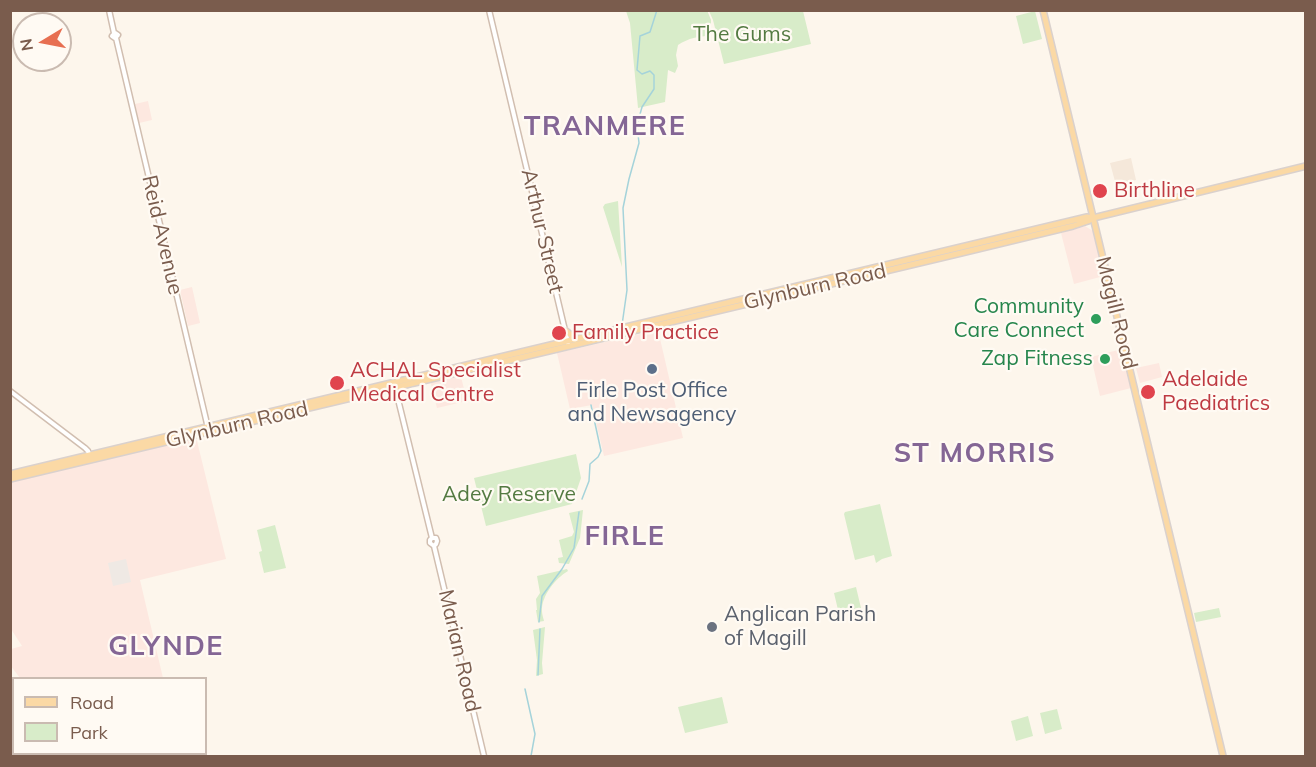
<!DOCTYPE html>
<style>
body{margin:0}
#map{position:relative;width:1316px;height:767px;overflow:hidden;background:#fdf6ec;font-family:Mulish,sans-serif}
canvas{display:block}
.frame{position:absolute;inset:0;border:12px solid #7a5c4d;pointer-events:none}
.legend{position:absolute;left:12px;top:677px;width:195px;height:78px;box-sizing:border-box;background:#fffaf3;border:2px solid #cabbb1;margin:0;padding:8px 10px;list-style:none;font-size:18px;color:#7a5c4d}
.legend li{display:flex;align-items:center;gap:12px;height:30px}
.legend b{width:30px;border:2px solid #cabbb1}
.north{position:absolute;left:12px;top:12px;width:60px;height:60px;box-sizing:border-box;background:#fffaf3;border:2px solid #cabbb1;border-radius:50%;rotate:260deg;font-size:16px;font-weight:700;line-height:24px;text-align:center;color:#7a5c4d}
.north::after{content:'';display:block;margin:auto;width:21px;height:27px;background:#e76f51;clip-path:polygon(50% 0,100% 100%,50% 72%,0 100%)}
</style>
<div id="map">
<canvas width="1316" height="767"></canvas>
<div class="frame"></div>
<ul class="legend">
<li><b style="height:8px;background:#fbd9a5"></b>Road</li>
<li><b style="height:16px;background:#d8ecc9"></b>Park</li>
</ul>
<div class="north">N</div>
</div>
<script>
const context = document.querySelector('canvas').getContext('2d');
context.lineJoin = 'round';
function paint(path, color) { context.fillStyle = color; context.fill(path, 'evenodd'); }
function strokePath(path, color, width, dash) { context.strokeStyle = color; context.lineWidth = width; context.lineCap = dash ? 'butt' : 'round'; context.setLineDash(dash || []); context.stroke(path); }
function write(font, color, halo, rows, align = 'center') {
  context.font = font + ' Mulish,sans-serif'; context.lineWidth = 4.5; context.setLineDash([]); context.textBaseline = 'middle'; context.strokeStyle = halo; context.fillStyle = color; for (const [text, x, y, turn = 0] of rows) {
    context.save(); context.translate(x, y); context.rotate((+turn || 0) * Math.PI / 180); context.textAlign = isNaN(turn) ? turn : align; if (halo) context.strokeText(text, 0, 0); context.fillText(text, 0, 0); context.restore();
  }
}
paint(new Path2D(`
 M1131,158L1136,180L1116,185L1110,163Z`), '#f5e8da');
paint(new Path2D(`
 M148,101L152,120L139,123L135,104Z
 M1085,226L1093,231L1103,273L1100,277L1074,284L1061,233Z
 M192,287L200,323L188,326L180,290Z
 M658,330L683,438L604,456L592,405L570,409L557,353Z
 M1122,349L1131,388L1100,396L1091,357Z
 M1159,363L1162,377L1140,383L1136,368Z
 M460,373L467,401L437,408L430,380Z
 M196,437L226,559L140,580L163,678H20L10,665L11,649L22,646L11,629L10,481Z`), '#fde8e0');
paint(new Path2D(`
 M126,559L131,582L113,586L108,563Z`), '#efe9e4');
paint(new Path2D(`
 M707,10L711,20V36C698,36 689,38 678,45L676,55L678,66L675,73L668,70L665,102L638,108L630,23L626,11Z
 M709,11H803L811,44L724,64L713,20Z
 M1035,11L1042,39L1023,44L1016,16Z
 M618,201L622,267L603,207L605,204Z
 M576,454L581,478L572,504L486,526L474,478Z
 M880,504L892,556L882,559L876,563L874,555L855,560L844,514L845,512Z
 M583,510L580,538L569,564L559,563L558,558L563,557L559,540L572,536L574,532L569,513Z
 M275,525L286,568L264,573L259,552L262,551L257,530Z
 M567,569L568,571C556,578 541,596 542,611C542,614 543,617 544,621L538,622L536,610H537L536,599L540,593L537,576Z
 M856,587L861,608L839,614L834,593Z
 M1219,608L1221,617L1196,622L1194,613Z
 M545,627L542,663L543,674L536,676L537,660L533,630Z
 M722,697L728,723L685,733L678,707Z
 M1057,709L1062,729L1045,734L1040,713Z
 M1028,716L1033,736L1016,741L1011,721Z`), '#d8ecc9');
strokePath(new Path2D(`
 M622,325L627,290L623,208L629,179L639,143L637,125L642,107L654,89V75L650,71L642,74L637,70L640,36L650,32L657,10
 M582,499L589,481L590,464L598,457L601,451L591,405
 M539,622L542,596L562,569L574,548L579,512
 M538,675L540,629
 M525,689L535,734L531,756`), '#a5d3da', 1.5);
const minor = new Path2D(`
 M109,10L114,33
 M489,10L568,343
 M115,33L118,35L115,38L112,36Z
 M116,38L208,428
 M395,387L432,538
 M10,391L85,448L88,451L90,457
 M434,546L436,544L437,541L436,538H432L430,540V543L434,546L484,756`);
const major = new Path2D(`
 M1043,10L1223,756
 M565,330L576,339
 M10,474L1087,217L1093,218
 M10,479L957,254L1073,226L1088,221L1093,218L1306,166`);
strokePath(minor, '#d1beb0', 7);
strokePath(major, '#dad1cd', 8);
strokePath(minor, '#fff', 4);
strokePath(major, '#fbd9a5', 5);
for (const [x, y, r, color] of [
 [1100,191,8,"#e0444e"],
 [1096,319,6,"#2e9e5b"],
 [559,333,8,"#e0444e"],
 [1105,359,6,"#2e9e5b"],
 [652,369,6,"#5c6f8a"],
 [337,383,8,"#e0444e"],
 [1148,392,8,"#e0444e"],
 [712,627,6,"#6b7280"]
]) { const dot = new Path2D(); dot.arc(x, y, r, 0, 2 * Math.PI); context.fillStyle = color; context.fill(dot); strokePath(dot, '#fffaf3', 2); }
write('21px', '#537a41', '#fffaf3', [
 ["The Gums",742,35],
 ["Adey Reserve",509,495]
]);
write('21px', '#be3a42', '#fffaf3', [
 ["Birthline",1114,191],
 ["Family Practice",572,333],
 ["ACHAL Specialist",350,371],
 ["Medical Centre",350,395],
 ["Adelaide",1162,380],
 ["Paediatrics",1162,404]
], 'left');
write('21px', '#7a5c4d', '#fffaf3', [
 ["Arthur Street",542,231,77],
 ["Reid Avenue",162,235,77],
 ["Glynburn Road",815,287,-13],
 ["Magill Road",1116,313,76],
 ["Glynburn Road",237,425,-13],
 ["Marian Road",459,651,77]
]);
write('21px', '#27864d', '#fffaf3', [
 ["Community",1084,307],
 ["Care Connect",1084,331],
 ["Zap Fitness",1093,359]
], 'right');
write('21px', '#4e5e75', '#fffaf3', [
 ["Firle Post Office",652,391],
 ["and Newsagency",652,415]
]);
write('21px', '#5b616d', '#fffaf3', [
 ["Anglican Parish",724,615],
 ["of Magill",724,639]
], 'left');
context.letterSpacing = '1.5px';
write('bold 27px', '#846695', '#fffaf3', [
 ["TRANMERE",605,127],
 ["ST MORRIS",975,454],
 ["FIRLE",625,537],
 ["GLYNDE",166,647]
]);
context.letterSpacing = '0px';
</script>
